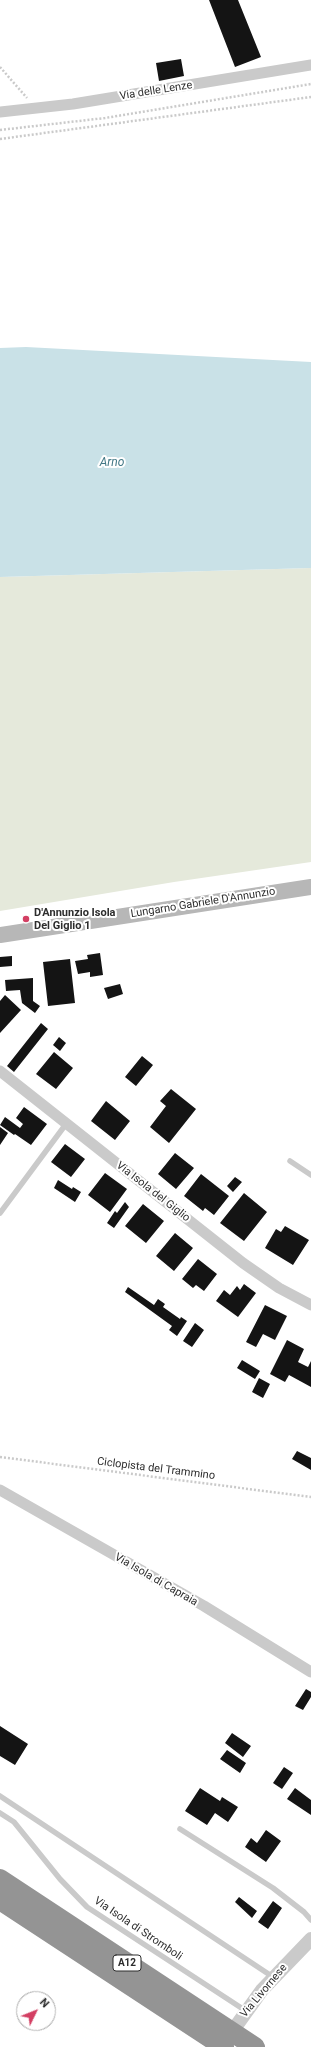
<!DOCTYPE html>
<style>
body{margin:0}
#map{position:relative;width:311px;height:2047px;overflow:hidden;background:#fff;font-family:Roboto,sans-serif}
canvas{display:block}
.north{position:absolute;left:16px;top:1991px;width:40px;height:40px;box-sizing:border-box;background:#fff;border:1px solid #ababab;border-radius:50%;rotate:47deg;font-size:11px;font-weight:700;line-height:16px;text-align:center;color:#2d2d2d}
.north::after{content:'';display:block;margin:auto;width:14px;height:18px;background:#d33f63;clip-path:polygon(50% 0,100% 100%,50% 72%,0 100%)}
</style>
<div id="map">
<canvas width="311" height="2047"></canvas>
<div class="north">N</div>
</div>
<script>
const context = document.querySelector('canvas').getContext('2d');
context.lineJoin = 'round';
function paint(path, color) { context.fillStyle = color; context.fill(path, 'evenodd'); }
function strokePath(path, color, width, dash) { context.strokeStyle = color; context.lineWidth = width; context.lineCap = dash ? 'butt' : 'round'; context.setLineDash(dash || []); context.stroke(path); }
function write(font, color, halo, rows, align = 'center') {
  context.font = font + ' Roboto,sans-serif'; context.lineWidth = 4; context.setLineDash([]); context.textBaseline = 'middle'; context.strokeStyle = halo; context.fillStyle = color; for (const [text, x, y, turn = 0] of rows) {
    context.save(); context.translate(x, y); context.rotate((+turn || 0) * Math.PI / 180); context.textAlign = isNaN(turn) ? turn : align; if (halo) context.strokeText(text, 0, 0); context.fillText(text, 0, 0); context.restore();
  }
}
paint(new Path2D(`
 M311,568V862L174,882L0,911V577Z`), '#e5e9db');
paint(new Path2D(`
 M26,347L311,362V568L0,577V348Z`), '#c9e1e7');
paint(new Path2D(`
 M209,0H238L261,57L235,67Z
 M181,59L184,76L159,81L156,63Z
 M100,953L103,975L90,977V972L78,974L75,961L88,959L87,955Z
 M12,956V966L0,967V957Z
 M70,959L75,1003L48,1006L43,962Z
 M33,978V1001L40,1006L35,1013L22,1003L20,990L6,991L5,980Z
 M120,984L123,994L108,999L104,988Z
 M5,995L21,1010L0,1033V1001Z
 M41,1023L48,1029L14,1072L7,1066Z
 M59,1037L66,1043L60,1051L53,1045Z
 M54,1052L73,1068L56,1089L36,1074Z
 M142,1056L153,1065L136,1086L125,1077Z
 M171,1089L196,1109L169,1143L150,1127L166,1106L160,1101Z
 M106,1101L130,1121L115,1140L91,1121Z
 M24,1107L47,1124L31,1145L15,1134L14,1135L0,1125L5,1117L20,1128L23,1124L16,1118Z
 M0,1127L8,1133L0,1145Z
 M65,1144L85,1159L71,1177L51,1162Z
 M175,1153L194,1168L176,1189L158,1174Z
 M105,1173L127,1189L110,1212L88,1195Z
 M201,1174L229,1196L214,1215L205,1208L203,1211L184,1196Z
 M235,1177L242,1182L233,1192L227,1186Z
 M58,1180L72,1189L73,1187L81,1192L75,1202L54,1188Z
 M244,1193L267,1212L244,1241L220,1223Z
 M125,1202L129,1207L114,1228L107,1223L115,1211L117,1213Z
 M143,1204L164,1221L146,1243L125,1226Z
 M285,1226L309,1240L293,1265L265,1248L276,1229L281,1232Z
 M175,1233L193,1248L174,1271L156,1256Z
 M198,1259L217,1274L204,1291L196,1285L193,1288L182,1279Z
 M244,1284L256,1293L238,1317L216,1301L224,1290L230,1295L237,1286L240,1290Z
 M128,1287L154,1305L158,1299L165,1304L163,1307L180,1319L181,1317L187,1321L177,1336L169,1330L172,1326L125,1292Z
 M265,1305L287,1316L275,1340L263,1334L256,1347L246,1342Z
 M195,1323L204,1330L192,1347L183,1341Z
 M287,1340L304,1349L298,1362L308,1367L311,1361V1387L289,1375L285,1382L270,1374Z
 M242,1360L260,1371L255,1379L237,1368Z
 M259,1378L270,1384L263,1398L252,1392Z
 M297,1451L311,1458V1470L292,1459Z
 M306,1689L311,1692V1697L303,1710L295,1706Z
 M0,1726L28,1744L15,1765L0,1756Z
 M232,1733L251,1746L243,1757L225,1743Z
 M227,1750L246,1763L240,1773L220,1759Z
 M284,1767L293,1773L282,1789L273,1783Z
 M200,1788L220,1801L222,1797L238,1807L228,1822L215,1813L207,1825L185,1811Z
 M295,1788L311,1800V1815L287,1799Z
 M266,1830L281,1841L266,1862L245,1847L251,1838L257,1843Z
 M239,1897L257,1911L252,1918L235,1902Z
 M273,1901L282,1908L268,1929L258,1922Z`), '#141414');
strokePath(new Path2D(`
 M0,67L27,98
 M0,130L105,118L311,84
 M0,139L311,97
 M0,1457L311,1497`), '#cacaca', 2.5, [2, 2]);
strokePath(new Path2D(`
 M290,1161L311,1175
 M0,1213L66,1124
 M0,1796L273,1977
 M0,1813L14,1822L60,1879L87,1907L246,2011
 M180,1829L273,1888L304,1912L311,1920`), '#cacaca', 5.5);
strokePath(new Path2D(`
 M0,112L73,104L311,65
 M0,1071L243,1263L279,1288L311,1305
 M0,1490L204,1606L311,1672`), '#cacaca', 11);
strokePath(new Path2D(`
 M226,2040L262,1990L311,1939`), '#cacaca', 14);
strokePath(new Path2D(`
 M0,935L311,887`), '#b7b7b7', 16);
strokePath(new Path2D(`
 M0,1879L255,2047
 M0,1900L224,2047`), '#949494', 20);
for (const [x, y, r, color] of [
 [26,919,4,"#d33f63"]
]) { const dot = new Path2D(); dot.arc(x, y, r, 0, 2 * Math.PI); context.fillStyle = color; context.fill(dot); strokePath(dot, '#fff', 1.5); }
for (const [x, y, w] of [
 [127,1963,28]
]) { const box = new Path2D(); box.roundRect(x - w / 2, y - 8, w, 16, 3); context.fillStyle = '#fff'; context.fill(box); strokePath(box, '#2d2d2d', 1); }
write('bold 10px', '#2d2d2d', null, [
 ["A12",127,1963]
]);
write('11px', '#2d2d2d', '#fff', [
 ["Via delle Lenze",156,91,-9],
 ["Lungarno Gabriele D'Annunzio",203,903,-9],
 ["Via Isola del Giglio",153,1192,38],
 ["Ciclopista del Trammino",156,1469,7],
 ["Via Isola di Capraia",156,1580,30],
 ["Via Isola di Stromboli",138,1929,34],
 ["Via Livornese",264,1991,-50]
]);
write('bold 11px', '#2d2d2d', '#fff', [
 ["D'Annunzio Isola",34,913],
 ["Del Giglio 1",34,926]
], 'left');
write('italic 12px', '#437886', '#fff', [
 ["Arno",112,463]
]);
</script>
